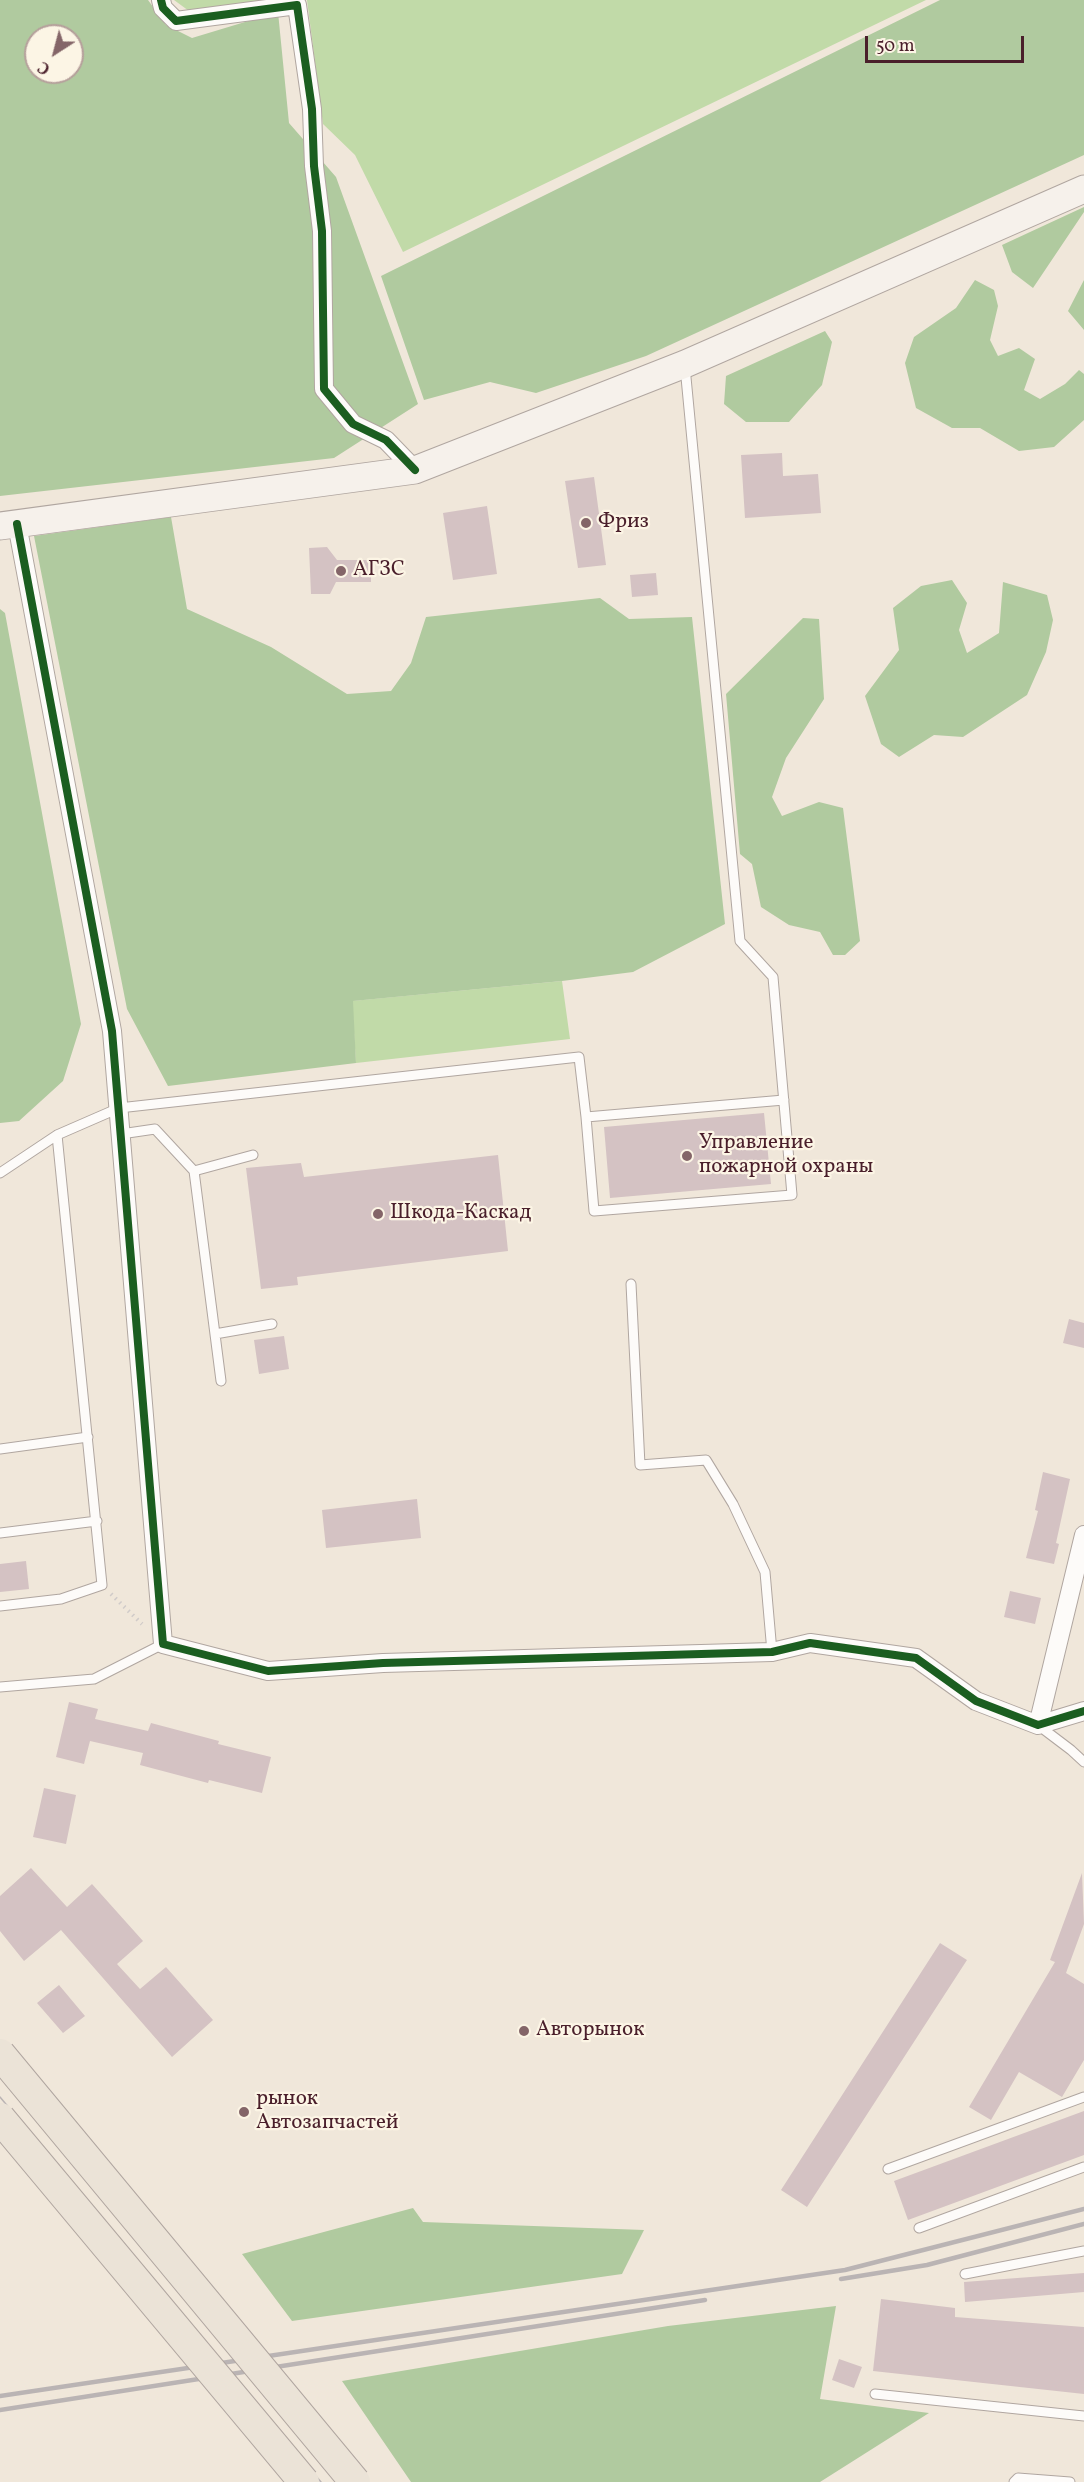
<!DOCTYPE html>
<meta charset="utf-8">
<style>
body{margin:0}
#map{position:relative;width:1084px;height:2482px;overflow:hidden;background:#f0e7da;font-family:Vollkorn,serif}
canvas{display:block}
.north{position:absolute;left:24px;top:24px;width:60px;height:60px;box-sizing:border-box;background:#fcf5e5;border:2px solid #b59f9b;border-radius:50%;rotate:216deg;font-size:16px;font-weight:700;line-height:24px;text-align:center;color:#4a1f2b}
.north::after{content:'';display:block;margin:auto;width:21px;height:27px;background:#846568;clip-path:polygon(50% 0,100% 100%,50% 72%,0 100%)}
.scale{position:absolute;left:865px;top:36px;width:159px;height:27px;box-sizing:border-box;border:3px solid #4a1f2b;border-top:0;padding-left:8px;font-size:18px;line-height:21px;white-space:nowrap;color:#4a1f2b;-webkit-text-stroke:4px #fcf5e5;paint-order:stroke}
</style>
<div id="map">
<canvas width="1084" height="2482"></canvas>
<div class="north">С</div>
<div class="scale">50 m</div>
</div>
<script>
const context = document.querySelector('canvas').getContext('2d');
context.lineJoin = 'round';
function paint(path, color) { context.fillStyle = color; context.fill(path, 'evenodd'); }
function strokePath(path, color, width, dash) { context.strokeStyle = color; context.lineWidth = width; context.lineCap = dash ? 'butt' : 'round'; context.setLineDash(dash || []); context.stroke(path); }
function write(font, color, halo, rows, align = 'center') {
  context.font = font + ' Vollkorn,serif'; context.lineWidth = 4.5; context.setLineDash([]); context.textBaseline = 'middle'; context.strokeStyle = halo; context.fillStyle = color; for (const [text, x, y, turn = 0] of rows) {
    context.save(); context.translate(x, y); context.rotate((+turn || 0) * Math.PI / 180); context.textAlign = isNaN(turn) ? turn : align; if (halo) context.strokeText(text, 0, 0); context.fillText(text, 0, 0); context.restore();
  }
}
paint(new Path2D(`
 M174,0H260L204,22Z
 M307,0H926L403,252L355,155L323,124Z
 M562,981L570,1039L356,1063L352,1001Z`), '#c1daa8');
paint(new Path2D(`
 M0,0H148L166,25L192,38L278,12L289,123L336,177L418,404L334,458L0,496ZM36,36H72V72H36Z
 M940,0H1084V155L646,356L536,393L490,382L424,400L381,276Z
 M1084,207V212L1033,288L1012,272L1002,245Z
 M975,280L994,290L998,306L990,340L998,356L1019,348L1035,359L1024,390L1040,399L1065,384L1079,370L1084,374V420L1054,447L1019,451L980,428H952L916,408L905,363L914,337L956,308Z
 M1084,280V330L1068,311Z
 M825,331L832,342L822,385L789,422H746L724,404L726,376Z
 M171,517L187,609L271,647L347,694L391,691L411,663L426,617L600,598L629,619L692,617L725,924L633,972L562,981L353,1001L356,1063L168,1086L127,1009L34,536Z
 M952,580L967,603L959,630L967,653L999,633L1003,582L1047,595L1053,620L1046,652L1027,695L963,737L934,735L899,757L881,744L865,696L899,650L893,608L921,586Z
 M0,609L5,613L81,1024L63,1081L19,1121L0,1123Z
 M803,618L819,619L824,699L786,758L772,797L782,816L819,802L843,808L860,941L845,955H833L820,932L789,925L761,907L752,864L740,854L726,694Z
 M413,2208L423,2222L644,2230L622,2274L292,2321L242,2254Z
 M836,2306L820,2399L929,2413L820,2482H411L342,2381L668,2326Z`), '#b0ca9f');
paint(new Path2D(`
 M782,453L783,476L818,474L821,513L745,518L741,455Z
 M594,477L606,565L578,568L565,481Z
 M487,506L497,574L453,580L443,513Z
 M327,547L337,560H371V582H336L330,594H311L309,548Z
 M656,573L658,595L632,597L630,575Z
 M764,1113L771,1184L610,1198L604,1127Z
 M498,1155L508,1251L297,1277L298,1285L261,1289L246,1168L301,1163L304,1177Z
 M1069,1319L1084,1323V1348L1063,1343Z
 M284,1336L289,1369L259,1374L254,1340Z
 M1043,1472L1070,1479L1056,1543L1059,1544L1054,1564L1026,1558L1038,1511L1035,1510Z
 M417,1499L421,1538L326,1548L322,1510Z
 M26,1561L29,1589L0,1592V1564Z
 M1010,1591L1041,1598L1035,1624L1004,1617Z
 M69,1702L98,1709L95,1719L148,1731L151,1723L219,1741L218,1744L271,1757L262,1793L209,1780L208,1783L140,1765L143,1753L90,1741L84,1764L56,1757Z
 M44,1788L76,1795L66,1844L33,1837Z
 M31,1868L67,1907L92,1884L143,1941L117,1964L140,1989L166,1967L213,2020L172,2057L61,1930L24,1961L0,1931V1896Z
 M1082,1873L1084,1924L1066,1973L1084,1984V2060L1062,2097L1019,2072L991,2120L969,2107L1055,1962L1050,1960Z
 M940,1943L967,1960L807,2207L781,2190Z
 M59,1985L85,2016L63,2033L37,2003Z
 M1084,2111V2155L908,2220L894,2181Z
 M1084,2273V2292L965,2302L964,2282Z
 M881,2299L955,2308V2317L1084,2327V2394L873,2371Z
 M839,2359L862,2367L854,2388L832,2380Z`), '#d4c2c3');
const lane = new Path2D(`
 M586,1117L594,1211L792,1195L773,977L740,941L685,367
 M121,1134L155,1129L194,1171L221,1381
 M194,1171L253,1155
 M0,1173L57,1135L119,1108L579,1057L586,1117L784,1100
 M631,1284L640,1465L706,1460L733,1504L765,1572L772,1652
 M215,1334L272,1324
 M0,1449L88,1437
 M0,1533L97,1521
 M0,1606L61,1599L102,1585L57,1135
 M0,1687L94,1679L163,1644
 M1038,1725L1071,1750L1084,1762
 M888,2169L1084,2097
 M919,2228L1084,2167
 M965,2274L1084,2251
 M875,2394L1084,2416
 M1014,2482L1018,2478L1070,2482`);
const street = new Path2D(`
 M161,0L163,8L176,21L297,5L312,109L314,166L322,231L324,389L353,424L386,440L415,470
 M17,524L112,1031L163,1644L268,1671L383,1663L772,1652L810,1643L916,1658L976,1701L1038,1725L1084,1711
 M1038,1725L1084,1535`);
const secondary = new Path2D(`
 M0,526L415,470L685,364L1084,189`);
strokePath(lane, '#b0a6a0', 11);
strokePath(street, '#b0a6a0', 20);
strokePath(secondary, '#b0a6a0', 29);
strokePath(new Path2D(`
 M111,1594L142,1624`), '#d0cbc9', 4, [1.5, 4.5]);
strokePath(lane, '#fdfbf9', 9);
strokePath(street, '#fdfbf9', 18);
strokePath(secondary, '#f6f1eb', 27);
strokePath(new Path2D(`
 M0,2074L338,2482
 M0,2097L321,2482`), '#bab4b4', 1.5);
strokePath(new Path2D(`
 M841,2279L927,2265L1084,2224
 M0,2396L845,2270L1084,2209
 M0,2410L705,2300`), '#bab4b4', 4.5);
const primaryBridge = new Path2D(`
 M0,2054L355,2482
 M0,2118L304,2482`);
strokePath(primaryBridge, '#b0a6a0', 32, []);
strokePath(primaryBridge, '#ebe3d7', 30);
strokePath(new Path2D(`
 M161,0L163,8L176,21L297,5L312,109L314,166L322,231L324,389L353,424L386,440L415,470
 M17,524L112,1031L163,1644L268,1671L383,1663L772,1652L810,1643L916,1658L976,1701L1038,1725L1084,1711`), '#1b5e20', 8);
for (const [x, y, r, color] of [
 [586,523,6,"#846568"],
 [341,571,6,"#846568"],
 [687,1156,6,"#846568"],
 [378,1214,6,"#846568"],
 [524,2031,6,"#846568"],
 [244,2112,6,"#846568"]
]) { const dot = new Path2D(); dot.arc(x, y, r, 0, 2 * Math.PI); context.fillStyle = color; context.fill(dot); strokePath(dot, '#fcf5e5', 2); }
write('21px', '#4a1f2b', '#fcf5e5', [
 ["Фриз",598,523],
 ["АГЗС",353,571],
 ["Управление",699,1144],
 ["пожарной охраны",699,1168],
 ["Шкода-Каскад",390,1214],
 ["Авторынок",536,2031],
 ["рынок",256,2100],
 ["Автозапчастей",256,2124]
], 'left');
</script>
